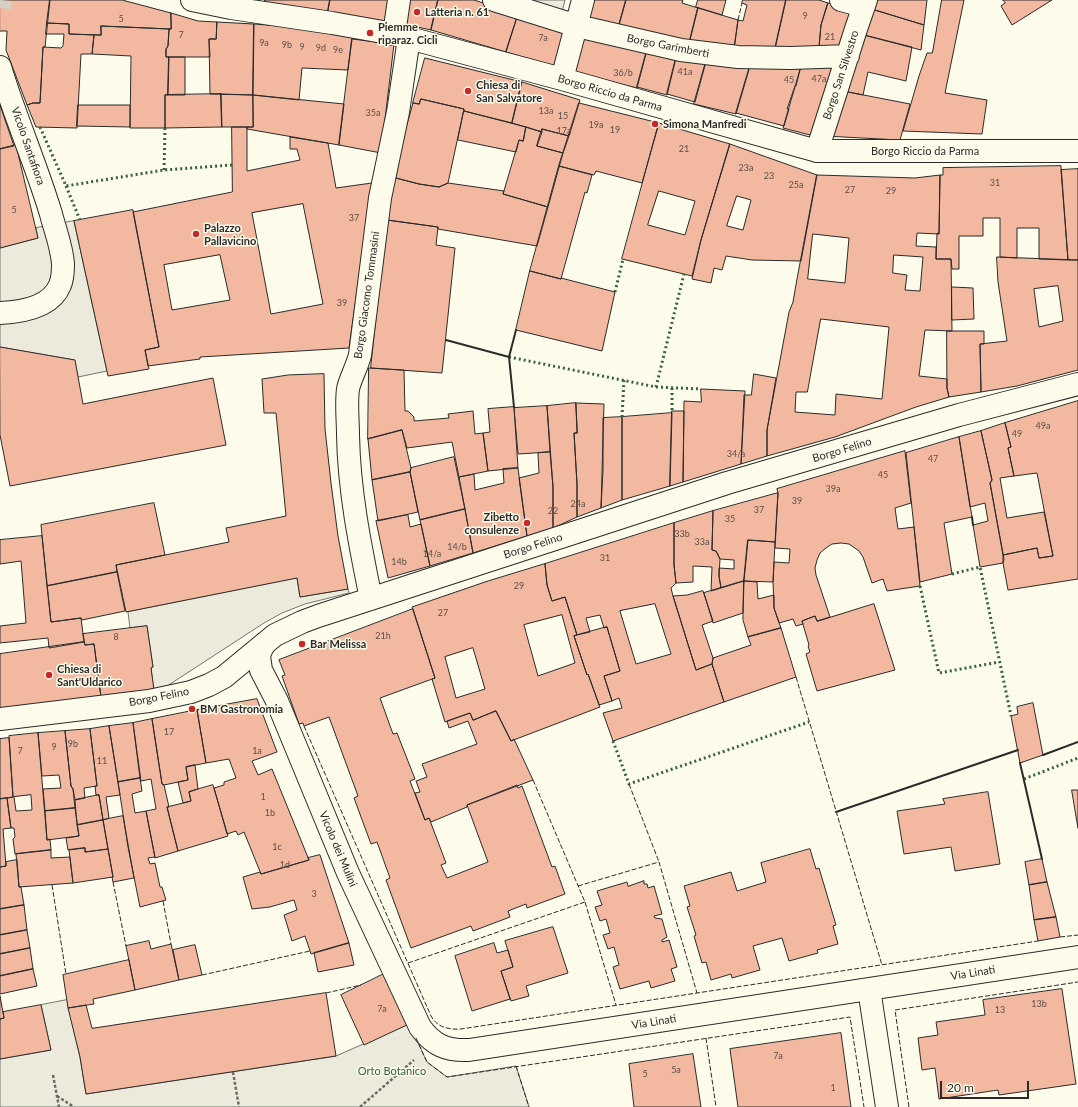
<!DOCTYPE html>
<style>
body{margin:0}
#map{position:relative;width:1078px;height:1107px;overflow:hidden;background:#fdfbea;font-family:Lato,sans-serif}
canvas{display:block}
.scale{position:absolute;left:940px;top:1081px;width:89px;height:18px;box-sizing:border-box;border:2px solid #2b2b2b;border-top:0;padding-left:5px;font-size:12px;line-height:14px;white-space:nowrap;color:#2b2b2b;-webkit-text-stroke:3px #fdfbea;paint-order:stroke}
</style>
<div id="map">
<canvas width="1078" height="1107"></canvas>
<div class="scale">20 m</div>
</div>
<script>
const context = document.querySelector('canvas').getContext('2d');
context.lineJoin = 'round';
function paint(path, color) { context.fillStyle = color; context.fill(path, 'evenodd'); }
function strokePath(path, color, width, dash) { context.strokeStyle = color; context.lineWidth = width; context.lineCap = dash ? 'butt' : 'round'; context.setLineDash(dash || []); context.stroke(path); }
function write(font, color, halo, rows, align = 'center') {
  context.font = font + ' Lato,sans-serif'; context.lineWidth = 3; context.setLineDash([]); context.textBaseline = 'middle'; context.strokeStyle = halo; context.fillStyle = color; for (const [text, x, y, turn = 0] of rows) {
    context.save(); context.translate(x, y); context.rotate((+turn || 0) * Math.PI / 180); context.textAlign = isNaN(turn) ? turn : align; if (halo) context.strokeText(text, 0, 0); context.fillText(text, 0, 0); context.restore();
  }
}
const green = new Path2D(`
 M524,0H565L562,12Z
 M67,1000L80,1057L86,1094L336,1056L409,1024L427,1062L447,1077L516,1066L529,1107H0V1059L51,1050L41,1005Z`);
paint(green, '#ecebdb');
strokePath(green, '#74746e', 1);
const parking = new Path2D(`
 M74,221L107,371L78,377L74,360L0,347V248L38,238L36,228Z
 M297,578L300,597L348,589L349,593L305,604L282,613L264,623L161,690L154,693L151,668L153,667L147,626L130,628L128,612Z`);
paint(parking, '#eceadb');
strokePath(parking, '#74746e', 1);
const building = new Path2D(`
 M0,0H50L45,47H43L40,103H33L27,105L6,50L7,31H0Z
 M50,0H122L171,13V29L101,26V35L69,34V24L47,23Z
 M265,0H330L327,16L264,5Z
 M330,0H388L385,24L327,16Z
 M408,0H438L431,30L404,24Z
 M438,0H474L518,14L506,52L431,30Z
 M589,0H626L618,29L585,20Z
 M626,0H683L682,3L698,8L689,44L618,29Z
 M698,0H726L722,15L696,7Z
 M743,0H786L775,49H734L738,20L743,21L747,5L742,3Z
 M786,0H819L828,3L821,25L819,47L775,49Z
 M868,0H927L924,25L865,7Z
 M942,0H964L945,93L987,100L982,134L903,131L919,76L927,53H932Z
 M1003,0H1052L1012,25L1001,6L1005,3Z
 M828,3L851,10L841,47H819L821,25Z
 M865,7L924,25L921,50L856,33Z
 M698,8L738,20L734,49L689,44Z
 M171,13L198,21L217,22L216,39H209L210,57H166V49L168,46L169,29H171Z
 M517,18L568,32L558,67L506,52Z
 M217,22L254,24L253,95L210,94L209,39H216Z
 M47,23L69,24V34L94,35L92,54H81L77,128L36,127L27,105L33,103H40L43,47L61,48L63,46L64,34H46Z
 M254,24L353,32L348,70L302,68L299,100L253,95Z
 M101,26L169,29L168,46L166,49V57H169L168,95H165V128H130L131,56L92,54L94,35H101Z
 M856,33L912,47L906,81L868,72L863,95L838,90Z
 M581,34L647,50L637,88L571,72Z
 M352,39L394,44L381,153L339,145Z
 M647,50L676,58L667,95L637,87Z
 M169,57H185V95H168Z
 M425,58L522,82L512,123L464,111V109L421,99L419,104L413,103Z
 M676,58H707L695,102L667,94Z
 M707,58L750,66L736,114L694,104Z
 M838,65L814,136L783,128L801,66Z
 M750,66H801L796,86H795L787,109H789L784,126L736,113Z
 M522,82L580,100L569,136L542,129V132L512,123Z
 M838,90L910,104L900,140L824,136Z
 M221,94L222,127L165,128V95Z
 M221,94L253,95V127H222Z
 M253,95L344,104L339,145L247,129V127H253Z
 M421,99L464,109L448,183L439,187L419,184L392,177L413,103L419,104Z
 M579,103L659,123L642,183L596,171L594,175L559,166Z
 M0,105L14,146L0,149Z
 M78,105H130V127L77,126Z
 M464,111L526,127L523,141L519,140L516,152L458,140Z
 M659,123L730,144L701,240L692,276L622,259ZM659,191L695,201L685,235L648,225Z
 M232,127H247V171L300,160L297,149H290V137L328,143L336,188L372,183L349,348L200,357V359L148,366L145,350L159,347L133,212L232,192ZM303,204L323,304L271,314L252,213ZM220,255L230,300L172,310L164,265Z
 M526,127L542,132L537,146L563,153L548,207L503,194L519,140L523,141Z
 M542,129L569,136L563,153L537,146Z
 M730,144L817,175L801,261L752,260L726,256L722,270L714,268L711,283L692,279L701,240ZM737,196L751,200L743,230L727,226Z
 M16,145L38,238L0,248V149Z
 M559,166L592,175L587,193L585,192L561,279L530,271Z
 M1061,166L1068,260L1039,259V228H1017V258L1000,257V218H983V236H959V269H952L951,259H936L937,233L939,234L940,175H943V168Z
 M1078,169V260H1068L1061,170Z
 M817,175L915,178L940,175L939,234L917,233L916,246L936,247V259H951L952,331L925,330L919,376L947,379V388L949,397L916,407L835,437L767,456V430L789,312L793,302L797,279ZM813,234L849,238L845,283L808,279ZM894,255L923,257L920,291L905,290L907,275L893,273ZM821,319L889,327L882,399L836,394L835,415L795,412L796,392H807Z
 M392,177L419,184L439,187L448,183L504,191L503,194L548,207L537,246L438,229V227L387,220Z
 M133,210L159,347L145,350L149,369L108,376L74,221Z
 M387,220L438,227L436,245L455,248L442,373L371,368Z
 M997,257L1078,260V370L1017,386L981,392L980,344L1007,341L998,282ZM1058,286L1063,321L1039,327L1034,289Z
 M530,271L561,279V278L615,292L602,351L516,330Z
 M952,287L973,288L974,319L952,320Z
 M947,331H984V344H980L981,392L949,397L947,388Z
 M0,347L75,360L83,404L213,378L226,445L10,486L0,435Z
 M369,368L404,370L405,411H408L414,417V421L449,418L448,414L473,411L475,434L483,433L488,471L459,477L452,442L407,448L402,430L368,439Z
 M324,374L325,429L331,483L338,536L348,589L300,597L297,578L126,612L116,565L229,542L226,528L286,516L276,413H264L262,379L288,375Z
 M754,374L776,378L767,430V456L741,464L744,395H751Z
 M701,389L745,391L741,464L683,482L684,401L701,402Z
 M1078,401V579L1008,590L1003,563V555L1037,548L1039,558L1053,556L1037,473L1014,476L1008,448L1011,447L1005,423Z
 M576,403L604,404L601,508L577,517V484L574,433H577Z
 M576,403L577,433H574L577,484V517L553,528V487L547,406Z
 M547,406L550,452L518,454L514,408Z
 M514,407L518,468L488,471L483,433L490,432L488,409Z
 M672,411H684L683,482L670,486Z
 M672,413L670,486L622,500V417Z
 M622,417V500L601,508L603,470V418Z
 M1005,423L1011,447L1008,448L1014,476L1000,478L1007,518L1044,512L1053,556L1039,558L1037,548L1003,555L990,483L992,480L981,431Z
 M402,430L411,468L410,472L372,480L368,439Z
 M981,431L992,480L990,483L1004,559L1003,563L980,567L973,525L988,521L985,503L970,507L959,437Z
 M959,437L972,517L944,523L952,574L920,582L906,453Z
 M905,451L911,503L895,508L898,529L914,527L920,586L887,591L883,579L872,583L863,557L859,551L849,544L841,543L832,544L826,548L820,553L817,560L815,568L816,575L830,617L817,621L815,616L802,621L803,624L796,626L793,619L779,623L774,608L773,582L774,562L789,563L790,549L775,548L778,493L777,489Z
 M550,452L553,487V528L527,536L519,478L539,473L538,453Z
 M454,457L465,509L420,520L410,472L411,468Z
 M518,468L527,536L473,553L459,477L474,474L475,490L504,483L503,469Z
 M410,472L418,512L378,521L372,480Z
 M778,493L775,542L748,540L744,581L721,588L719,576V568L734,569V560L720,559L716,551L712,550L713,511Z
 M154,503L165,555L116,565L117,572L47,586L41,525Z
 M465,509L473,553L430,566L420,520Z
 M713,511L712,550L716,551L720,559L719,576L721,588L711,591L712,567L693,566V582L676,583L674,565V523Z
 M408,515L410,527L421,524L430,566L388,578L376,521Z
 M674,523V565L676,583L671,588L673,596L696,670L712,664L724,702L613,741L603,713L622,708L619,698L612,701L604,676L620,671L607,627L604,628L600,615L586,618L590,632L577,635L565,597L552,601L547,585L545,564ZM655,604L671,654L636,664L620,611Z
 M42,536L51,622L81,618L84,642L49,648L48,638L0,643V626L26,623L21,561L0,564V540Z
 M748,540L775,542L773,582L744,581Z
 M545,564L547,585L552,601L565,597L577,635L574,636L587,675L588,674L600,707L511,741L496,711L473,720L470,713L445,722L432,679L435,678L412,607L488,581ZM562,615L575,663L538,676L524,625ZM473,648L485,689L456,698L445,657Z
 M117,572L125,611L82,620L81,618L51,622L47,586Z
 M744,581L757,582L758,599L774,595V608L781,628L748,637L743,620Z
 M744,581L743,613L713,623L704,593Z
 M703,591L713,621L702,625L713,658L712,664L696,670L673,596L687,595Z
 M874,604L895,670L817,691L806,654L810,652L808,646L809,645L802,621L815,616L817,621Z
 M413,609L435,678L380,698L393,734L397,733L415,779L410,781L425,820L429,818L446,863L441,865L447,878L488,862L467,805L517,785L518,788L522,786L552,867L555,866L565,894L527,908L526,904L508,911L510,917L473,931L471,926L411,948L386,880L390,878L377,842L371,844L354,798L358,796L329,717L304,726L303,723L299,724L282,676L285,675L279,660Z
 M147,626L153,667L151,668L154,690L101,697L94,644L85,645L83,634Z
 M607,627L620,671L604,676L612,701L599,705L588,674L587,675L574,636Z
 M781,628L796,677L724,702L712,664L713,658L751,645L748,637Z
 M84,642L85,645L94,644L101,697L0,708V654Z
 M257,699L277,752L252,761L258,775L272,769L309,860L261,874L244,832L238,835L236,831L227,834L214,788L224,785V782L236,778L229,759L206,763L197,710Z
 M1033,703L1043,755L1020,763L1011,716L1018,714L1017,707Z
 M197,710L206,763L186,767L188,780L164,785L162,784L152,719Z
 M496,711L511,741L514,739L533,780L467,805V807L431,822L429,818L425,820L415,793L420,792L416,781L427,777L422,764L477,744L468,721L449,728L447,721L470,713L473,720Z
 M152,719L162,784L164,785L169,807H167L178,851L155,858L146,811L156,809L151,779L141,781L133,723Z
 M133,723L140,778L118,782L109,726Z
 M109,726L120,795L106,797L109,818L103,820L99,795H96L95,786H97L90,729Z
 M90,729L97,786L84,788L85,798L75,800L73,789L71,786L65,731Z
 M65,731L71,786L73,789L75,808L45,811L43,789L61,788L59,775L42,776L38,733Z
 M38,733L47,840L50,839L51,850L15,854L13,839L15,837L14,828H11L7,798L13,797L9,736ZM31,795L32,810L16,811L14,797Z
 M9,738L13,797L0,799V739Z
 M195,765L198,789L189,792L191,801L183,803L178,782L188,780L186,767Z
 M140,778L142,791L132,794L135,813L146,811L155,857L148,858L150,864L155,863L160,887H162L166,900L140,907L128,847L118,782Z
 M213,785L228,836L178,851L167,807L191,801L189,792Z
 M1072,790H1078V828Z
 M988,792L1000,864L955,871L951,847L904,854L897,811L945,804L943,799Z
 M99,795L103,820L77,825L75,800Z
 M7,798L11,828L3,829L6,866L0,867V799Z
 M75,808L79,836L47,840L45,811Z
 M123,816L134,878L113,882L112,877H113L103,820Z
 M103,820L108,849L85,852V848L68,850L66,838L79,836L77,825Z
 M85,848V852L108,849L113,877L73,883L69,850Z
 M810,849L816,869L819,868L836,925L833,926L838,944L817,950L818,953L789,961L782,938L753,946L760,970L732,978L731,974L711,980L706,962L702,963L694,936L696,935L687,907L690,906L684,886L731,872L737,891L766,882L761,863Z
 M51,850V858L70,857L73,883L19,887L16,854Z
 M320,855L349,943L311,954L305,936L292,941L284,915L297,910L294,900L270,907L252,909L243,877L260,872L261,874L309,860L308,858Z
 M1042,859L1047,882L1029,885L1025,862Z
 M17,860L19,887H21L24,905L0,909V867L6,866V862Z
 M644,881V884H647L648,888L654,886L662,914L654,916L655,918L662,919L667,937L662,940V942L669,940L677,967L671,969L675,981L651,988L649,981L620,989L613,967L619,965L614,947L608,949L603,935L610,933L606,919L600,921L595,907L602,905L597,891L627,882L628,886Z
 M1047,882L1056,917L1034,920L1029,885Z
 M24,905L27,930L0,935V909Z
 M1056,917L1060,937L1038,941L1034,920Z
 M553,927L568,973L526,986L529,996L511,1001L501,971L513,967L505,941Z
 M27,930L30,948L0,954V935Z
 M149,941L151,949L171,944L179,980L135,990L126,946Z
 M349,943L354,965L318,972L314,953Z
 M494,943L497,953L508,950L513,967L501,971L510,999L472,1011L455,956Z
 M195,945L202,975L179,980L173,950Z
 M30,948L33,969L0,976V954Z
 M129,960L135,990L93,999L94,1004L68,1008L63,975Z
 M33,969L37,986L0,994V976Z
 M386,973L409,1024L364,1045L341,995Z
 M1062,989L1076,1084L999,1095L998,1090L939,1099L935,1068L922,1070L918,1038L938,1035L936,1022L985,1015L983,1000Z
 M326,993L336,1056L86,1094L80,1057L68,1008L86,1005L92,1028Z
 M0,996L4,1018L0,1019Z
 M41,1005L51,1050L0,1059V1019L4,1018L3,1012Z
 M841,1033L851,1107H738L730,1049Z
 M693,1054L701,1107H634L629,1064Z`);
paint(building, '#f2b8a0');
strokePath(building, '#2b2b2b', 1);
strokePath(new Path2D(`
 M0,8L1,0`), '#d3d1c4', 22, [22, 11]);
const minor = new Path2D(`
 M192,0L231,8L332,23L394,34L562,79L817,151H1078
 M494,0L577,26L681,50L738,57L791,58L848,56
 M841,0L864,6
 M394,34L399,0
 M0,67C15,117 36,164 51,214C55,230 62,247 63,264C63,271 63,278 60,285C51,308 21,312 0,313
 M562,79L583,0
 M817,151L856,29L866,0
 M371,599C360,545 349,491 348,435C348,420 346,404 348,389C350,379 357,367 360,355L380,198L398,112L409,38
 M265,643L261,650L259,656L261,670L277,701L348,873L420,1027C433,1045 446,1051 469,1050L1078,957
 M0,719L149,701L191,692L209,685L224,677L275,635L302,622L318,616L727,483L959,415L1078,384
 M869,989L887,1107`);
strokePath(minor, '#2b2b2b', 24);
strokePath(new Path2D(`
 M233,1072L239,1107
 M53,1075L59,1107
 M57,1096L74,1107
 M360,1107L414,1060`), '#6a6964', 2.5, [3, 2]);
strokePath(minor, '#fdfbea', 22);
strokePath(new Path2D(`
 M40,127L66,186L164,170L232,165
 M164,170L165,128
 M66,186L80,220
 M615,292L623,259
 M509,357L656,387L684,274
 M656,387L701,389
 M672,388V411
 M622,417L624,380
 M952,574L980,567L1011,716
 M920,586L939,673L999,662
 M613,741L629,784L809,722
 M1024,779L1078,758`), '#34623c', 3, [2, 3]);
strokePath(new Path2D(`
 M738,20L742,3
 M796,677L882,965
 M304,726L431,1016C437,1027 448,1030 461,1029L1038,941
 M533,780L585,902L616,1005
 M629,784L659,862
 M113,882L126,946
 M52,885L66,974
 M578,886L659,862L697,993
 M163,901L171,944
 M1060,937L1078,935
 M408,963L585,902
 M202,975L310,951
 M326,993L361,985
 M416,1038L427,1062L447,1077L850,1017L864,1107
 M706,1038L716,1107
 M516,1066L529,1107
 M909,1107L895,1010L1078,982`), '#2b2b2b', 1, [5, 2]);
strokePath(new Path2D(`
 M446,340L509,357L516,330
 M509,357L514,407
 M972,517L973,525
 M1043,755L1078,742
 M1020,763L1042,859
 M836,812L1018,750`), '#2b2b2b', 2);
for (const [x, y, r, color] of [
 [417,12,4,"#c62828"],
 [370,33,4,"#c62828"],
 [468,91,4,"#c62828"],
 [655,124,4,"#c62828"],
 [196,234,4,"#c62828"],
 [527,523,4,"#c62828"],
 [302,644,4,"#c62828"],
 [49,675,4,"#c62828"],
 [192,709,4,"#c62828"]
]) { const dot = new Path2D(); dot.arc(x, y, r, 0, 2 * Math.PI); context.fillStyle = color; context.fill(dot); strokePath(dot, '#fdfbea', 1.5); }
write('9px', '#5d4e48', null, [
 ["9",805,16],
 ["5",121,19],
 ["7",181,35],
 ["21",830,37],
 ["7a",543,38],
 ["9a",264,43],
 ["9b",287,45],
 ["9",302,47],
 ["9d",321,48],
 ["9e",338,50],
 ["41a",685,72],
 ["36/b",623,73],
 ["47a",819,79],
 ["45",789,80],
 ["13a",546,111],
 ["35a",373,113],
 ["15",563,116],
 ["19a",596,125],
 ["19",615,130],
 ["17a",564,131],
 ["21",684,149],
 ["23a",746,168],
 ["23",769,176],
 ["31",995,183],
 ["25a",796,185],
 ["27",850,190],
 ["29",891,191],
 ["5",14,210],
 ["37",354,218],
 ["39",342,303],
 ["49a",1043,426],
 ["49",1017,434],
 ["34/a",736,454],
 ["47",933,459],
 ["45",883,475],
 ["39a",833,489],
 ["39",797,501],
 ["24a",578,504],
 ["37",759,510],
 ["22",553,511],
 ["35",730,519],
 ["33b",682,534],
 ["33a",702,542],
 ["14/b",457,547],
 ["14/a",432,554],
 ["31",605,558],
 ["14b",399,562],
 ["29",519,586],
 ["27",443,613],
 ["21h",383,636],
 ["8",116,637],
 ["17",169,732],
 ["9b",73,744],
 ["9",54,747],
 ["7",20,751],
 ["1a",257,751],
 ["11",102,761],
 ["1",263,797],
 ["1b",270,813],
 ["1c",277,847],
 ["1d",285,865],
 ["3",314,894],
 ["13b",1039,1004],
 ["7a",382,1009],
 ["13",1000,1010],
 ["7a",778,1056],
 ["5a",676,1070],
 ["5",645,1074],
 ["1",833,1088]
]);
write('bold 11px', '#2b2b2b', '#fdfbea', [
 ["Latteria n. 61",425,12],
 ["Piemme",378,27],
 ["riparaz. Cicli",378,40],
 ["Chiesa di",476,85],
 ["San Salvatore",476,98],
 ["Simona Manfredi",663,124],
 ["Palazzo",204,228],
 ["Pallavicino",204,241],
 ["Zibetto",519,517,"right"],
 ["consulenze",519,530,"right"],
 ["Bar Melissa",310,644],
 ["Chiesa di",57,669],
 ["Sant'Uldarico",57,682],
 ["BM Gastronomia",200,709]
], 'left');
write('11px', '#2b2b2b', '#fdfbea', [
 ["Borgo Garimberti",668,46,11],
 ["Borgo San Silvestro",841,75,-72],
 ["Borgo Riccio da Parma",610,93,16],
 ["Vicolo Santafiora",28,146,71],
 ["Borgo Riccio da Parma",925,151],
 ["Borgo Giacomo Tommasini",367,295,-82],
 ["Borgo Felino",842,450,-17],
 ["Borgo Felino",533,546,-18],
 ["Borgo Felino",159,697,-11],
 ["Vicolo dei Mulini",338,849,67],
 ["Via Linati",973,973,-9],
 ["Via Linati",654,1022,-9]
]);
write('11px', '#34623c', '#fdfbea', [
 ["Orto Botanico",392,1071]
]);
</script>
